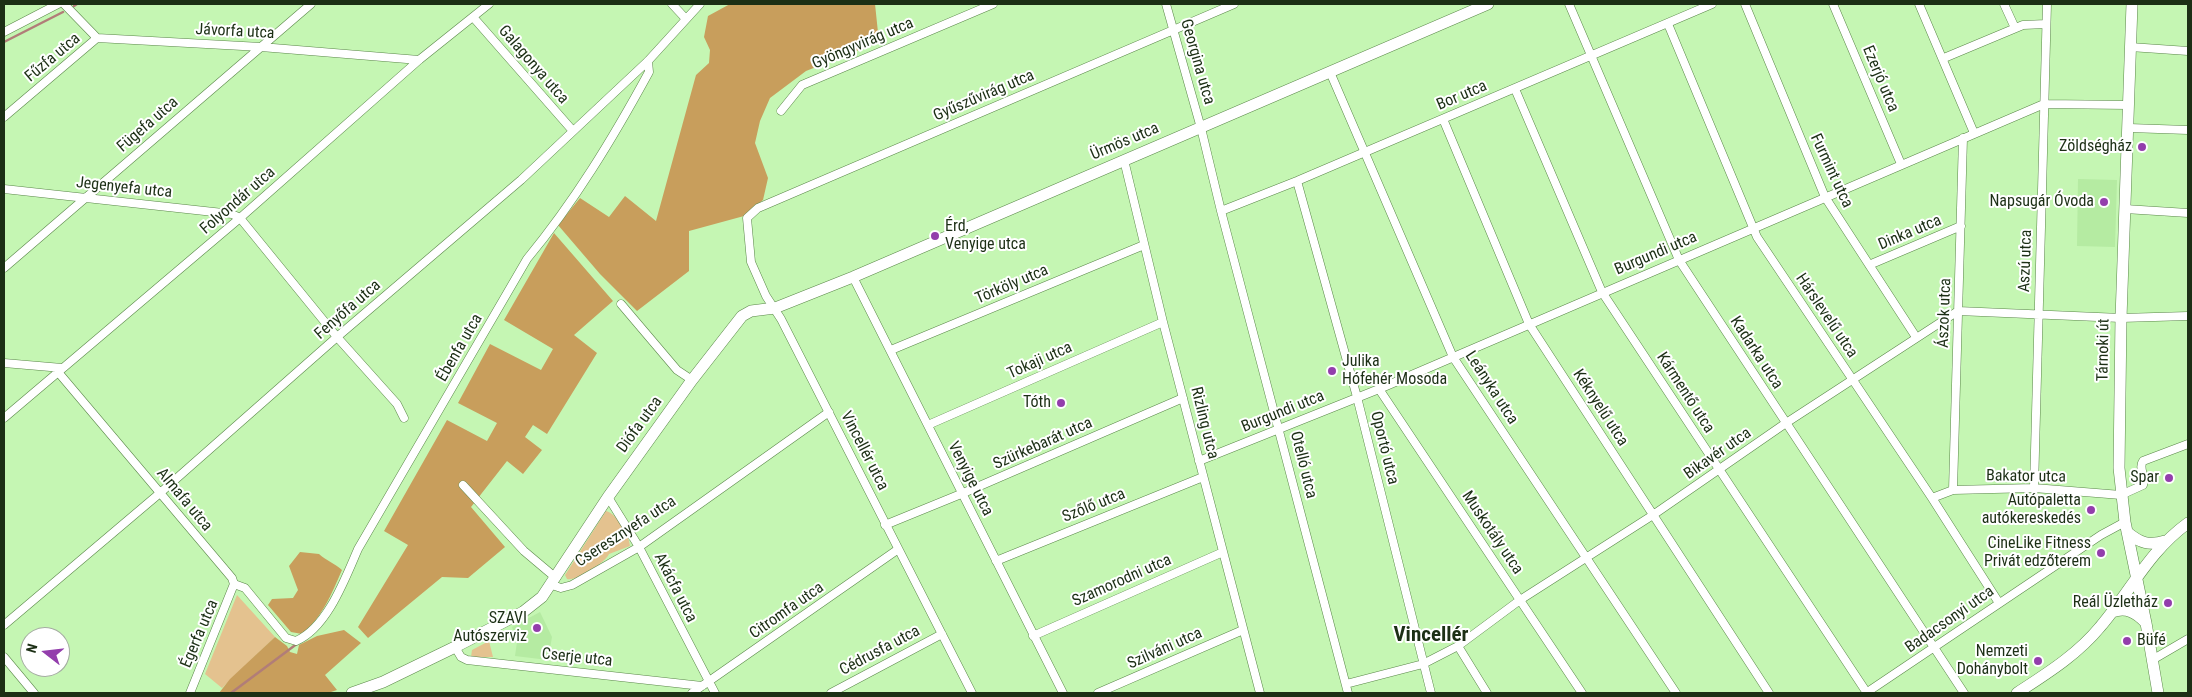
<!DOCTYPE html>
<meta charset="utf-8">
<style>
body{margin:0}
#map{position:relative;width:2192px;height:697px;overflow:hidden;background:#c5f6b3;font-family:"Roboto Condensed",sans-serif}
canvas{display:block}
.frame{position:absolute;inset:0;border:5px solid #1c2f15;pointer-events:none}
.north{position:absolute;left:20px;top:627px;width:50px;height:50px;box-sizing:border-box;background:#fff;border:1px solid #a4aca1;border-radius:50%;rotate:286deg;font-size:14px;font-weight:700;line-height:20px;text-align:center;color:#1c2f15}
.north::after{content:'';display:block;margin:auto;width:18px;height:22px;background:#933eac;clip-path:polygon(50% 0,100% 100%,50% 72%,0 100%)}
</style>
<div id="map">
<canvas width="2192" height="697"></canvas>
<div class="frame"></div>
<div class="north">N</div>
</div>
<script>
const context = document.querySelector('canvas').getContext('2d');
context.lineJoin = 'round';
function paint(path, color) { context.fillStyle = color; context.fill(path, 'evenodd'); }
function strokePath(path, color, width, dash) { context.strokeStyle = color; context.lineWidth = width; context.lineCap = dash ? 'butt' : 'round'; context.setLineDash(dash || []); context.stroke(path); }
function write(font, color, halo, rows, align = 'center') {
  context.font = font + ' "Roboto Condensed",sans-serif'; context.lineWidth = 4; context.setLineDash([]); context.textBaseline = 'middle'; context.strokeStyle = halo; context.fillStyle = color; for (const [text, x, y, turn = 0] of rows) {
    context.save(); context.translate(x, y); context.rotate((+turn || 0) * Math.PI / 180); context.textAlign = isNaN(turn) ? turn : align; if (halo) context.strokeText(text, 0, 0); context.fillText(text, 0, 0); context.restore();
  }
}
paint(new Path2D(`
 M2078,179L2117,180L2115,247L2077,246Z
 M540,612L552,637L548,660L515,656L517,642L512,627Z`), '#b5eba2');
paint(new Path2D(`
 M606,511C617,514 629,534 630,546L609,554C605,563 575,582 567,579L565,575Z
 M237,595L275,637L222,688L205,674Z
 M489,641L493,657H471L472,650Z`), '#e4c28f');
paint(new Path2D(`
 M730,4H875L879,42L806,71L770,98L760,121L755,143L768,178L763,200L744,216L689,231V271L637,311L600,274L558,225L580,198L609,217L625,196L656,221L696,75L709,63L710,50L704,37L708,16Z
 M554,233L613,301L574,335L597,353L547,434L533,425L525,437L542,450L523,474L507,461L471,507L505,547L468,578L442,577L368,638L358,627L408,545L384,531L447,420L487,441L497,423L458,403L490,344L541,370L553,349L504,320Z
 M300,552L319,554C327,561 334,563 342,570C332,593 322,618 302,634L291,632L268,605L272,599L293,598L298,590L289,566Z
 M344,630L361,643L325,675L337,690L328,693H219L230,679L275,637L287,646L290,652L297,654L299,645L317,636Z`), '#c89e5c');
strokePath(new Path2D(`
 M74,6L77,4
 M4,42L63,12
 M231,693L298,643`), '#b17d78', 2.5);
const street = new Path2D(`
 M64,4L97,38L261,47L419,60
 M672,4L685,18
 M1166,4L1201,128L1221,211L1348,693
 M1569,4L1679,260L1964,693
 M1745,4L1825,197L1916,337
 M1833,4L1901,164
 M1919,4L1974,133
 M2004,4L2015,28
 M473,17L573,131
 M1668,24L1757,237L1932,498L1999,603
 M4,32L58,4
 M2130,47L2188,51
 M1944,58L2023,25L2046,24
 M1330,72L1453,357L1676,693
 M1515,89L1602,292L1867,693
 M781,111L802,85L993,4
 M4,117L97,38
 M1443,119L1529,324L1769,693
 M2129,128L2188,130
 M1124,160L1163,322L1260,693
 M1297,181L1357,397L1431,693
 M4,189L232,214L240,218L337,337L397,404L404,418
 M2125,209L2188,213
 M1221,211L1297,181L1712,4
 M1869,265L1961,226
 M4,268L311,4
 M853,277L1063,693
 M621,304L677,370L692,380
 M891,350L1144,245
 M4,363L62,368
 M58,372L232,578L234,584L245,588L286,638L296,641C327,628 345,579 358,549L527,259C575,201 613,138 649,72L648,61
 M1379,389L1582,693
 M4,418L240,218L419,60L489,4
 M928,425L1163,322
 M1199,461L1379,389L2044,104L2129,105
 M463,485L524,551L556,578
 M2034,488L2047,4
 M1953,490L1963,138
 M608,497L639,547L715,693
 M1932,498L1953,490L2034,488L2121,495L2143,485C2146,476 2138,468 2143,461L2188,444
 M885,525L961,494L1183,398
 M996,561L1203,477
 M552,585L561,588L572,585L639,547L829,412
 M4,625L160,493L337,337L521,180L648,61L700,4
 M1033,636L1223,552
 M1458,646L1487,693
 M455,647L461,657L467,660L702,686
 M4,657L34,693
 M2152,660L2188,639
 M1346,684L1423,664L1458,646L1520,600L1653,515L1786,423L1958,311L2121,318L2188,316
 M190,693L234,584
 M692,693L897,550
 M831,693L942,634
 M972,693L781,319L766,296L751,262L747,218L758,208L1234,4
 M1098,693L1243,630
 M1866,693L2101,535L2125,522`);
const secondary = new Path2D(`
 M2132,4L2121,318L2119,468L2125,522L2146,623L2158,693
 M2127,532C2140,543 2149,546 2165,541
 M2112,612C2126,607 2136,612 2146,623
 M352,693L383,682L455,647L523,612L542,597L608,497L692,380L742,316L751,311L775,308L853,277L1488,4
 M2017,693C2046,674 2077,655 2100,627C2131,591 2148,552 2188,523`);
strokePath(street, '#5a8749', 9);
strokePath(secondary, '#5a8749', 12);
strokePath(street, '#fff', 8);
strokePath(secondary, '#fff', 11);
for (const [x, y, r, color] of [
 [2142,147,5,"#933eac"],
 [2104,202,5,"#933eac"],
 [935,236,5,"#933eac"],
 [1332,371,5,"#933eac"],
 [1061,403,5,"#933eac"],
 [2169,478,5,"#933eac"],
 [2091,510,5,"#933eac"],
 [2101,553,5,"#933eac"],
 [2168,603,5,"#933eac"],
 [537,628,5,"#933eac"],
 [2127,641,5,"#933eac"],
 [2038,661,5,"#933eac"]
]) { const dot = new Path2D(); dot.arc(x, y, r, 0, 2 * Math.PI); context.fillStyle = color; context.fill(dot); strokePath(dot, '#fff', 2); }
write('16px', '#1c2f15', '#fff', [
 ["Jávorfa utca",235,32,3],
 ["Gyöngyvirág utca",863,44,-23],
 ["Fűzfa utca",53,58,-40],
 ["Georgina utca",1197,62,74],
 ["Galagonya utca",533,65,49],
 ["Ezerjó utca",1880,79,67],
 ["Gyűszűvirág utca",984,96,-23],
 ["Bor utca",1462,96,-23],
 ["Fügefa utca",148,125,-41],
 ["Ürmös utca",1125,142,-23],
 ["Furmint utca",1831,171,65],
 ["Jegenyefa utca",124,188,6],
 ["Folyondár utca",238,201,-41],
 ["Dinka utca",1910,233,-23],
 ["Burgundi utca",1656,254,-23],
 ["Aszú utca",2026,261,-88],
 ["Törköly utca",1012,285,-23],
 ["Fenyőfa utca",348,310,-41],
 ["Ászok utca",1945,313,-88],
 ["Hárslevelű utca",1826,316,56],
 ["Ébenfa utca",460,348,-60],
 ["Tárnoki út",2104,350,-89],
 ["Kadarka utca",1756,353,57],
 ["Tokaji utca",1040,361,-24],
 ["Leányka utca",1491,388,57],
 ["Kármentő utca",1685,393,57],
 ["Kéknyelű utca",1600,408,57],
 ["Burgundi utca",1283,412,-22],
 ["Rizling utca",1204,423,76],
 ["Diófa utca",640,425,-54],
 ["Szürkebarát utca",1043,444,-24],
 ["Oportó utca",1384,448,76],
 ["Vincellér utca",864,451,63],
 ["Bikavér utca",1718,454,-35],
 ["Otelló utca",1303,465,76],
 ["Bakator utca",2026,477,1],
 ["Venyige utca",970,479,63],
 ["Almafa utca",184,500,50],
 ["Szőlő utca",1094,506,-22],
 ["Cseresznyefa utca",626,532,-33],
 ["Muskotály utca",1492,533,56],
 ["Szamorodni utca",1122,581,-24],
 ["Akácfa utca",675,588,63],
 ["Citromfa utca",787,611,-35],
 ["Badacsonyi utca",1950,620,-35],
 ["Égerfa utca",200,634,-67],
 ["Szilváni utca",1165,649,-24],
 ["Cédrusfa utca",880,651,-28],
 ["Cserje utca",577,658,6]
]);
write('16px', '#1c2f15', '#fff', [
 ["Zöldségház",2132,147],
 ["Napsugár Óvoda",2094,202],
 ["Érd,",945,227,"left"],
 ["Venyige utca",945,245,"left"],
 ["Julika",1342,362,"left"],
 ["Hófehér Mosoda",1342,380,"left"],
 ["Tóth",1051,403],
 ["Spar",2159,478],
 ["Autópaletta",2081,501],
 ["autókereskedés",2081,519],
 ["CineLike Fitness",2091,544],
 ["Privát edzőterem",2091,562],
 ["Reál Üzletház",2158,603],
 ["SZAVI",527,619],
 ["Autószerviz",527,637],
 ["Büfé",2137,641,"left"],
 ["Nemzeti",2028,652],
 ["Dohánybolt",2028,670]
], 'right');
write('bold 21px', '#1c2f15', '#fff', [
 ["Vincellér",1431,636]
]);
</script>
